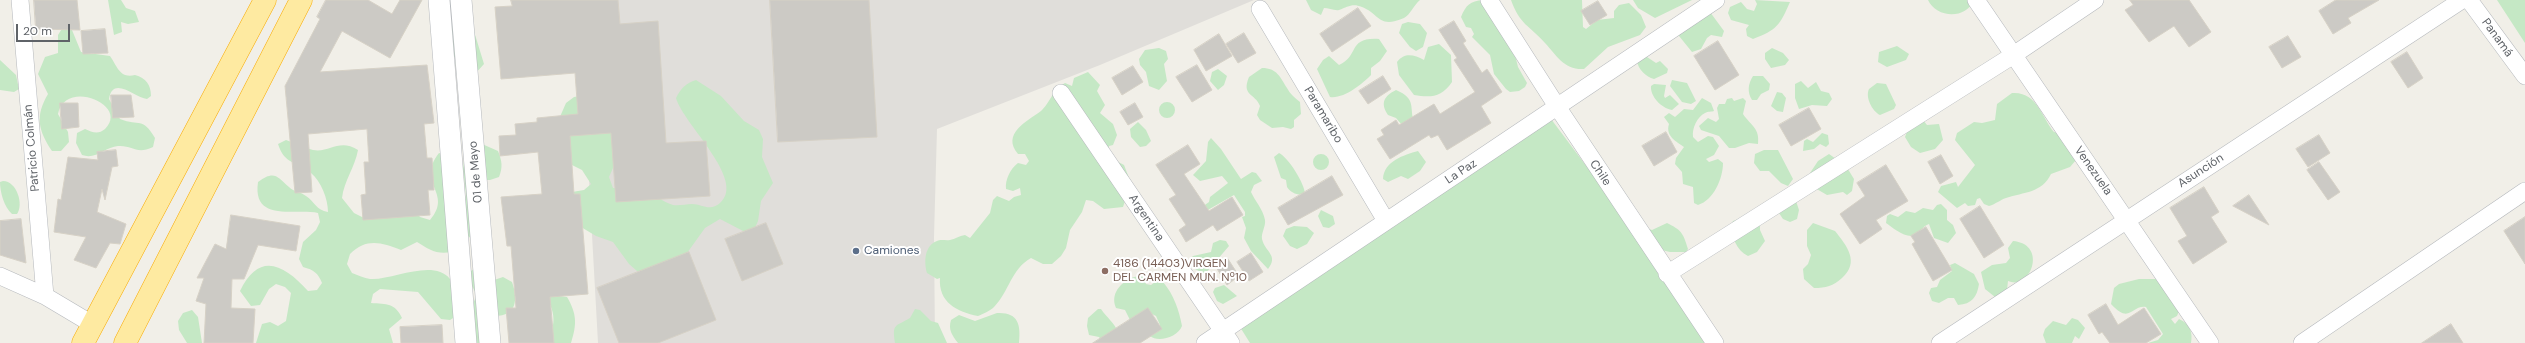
<!DOCTYPE html>
<meta charset="utf-8">
<style>
body{margin:0}
#map{position:relative;width:2525px;height:343px;overflow:hidden;background:#f1efe8;font-family:"DM Sans",sans-serif}
canvas{display:block}
.scale{position:absolute;left:16px;top:24px;width:54px;height:18px;box-sizing:border-box;border:2px solid #5f6368;border-top:0;padding-left:5px;font-size:12px;line-height:14px;white-space:nowrap;color:#5f6368;-webkit-text-stroke:3px #fff;paint-order:stroke}
</style>
<div id="map">
<canvas width="2525" height="343"></canvas>
<div class="scale">20 m</div>
</div>
<script>
const context = document.querySelector('canvas').getContext('2d');
context.lineJoin = 'round';
function paint(path, color) { context.fillStyle = color; context.fill(path, 'evenodd'); }
function strokePath(path, color, width, dash) { context.strokeStyle = color; context.lineWidth = width; context.lineCap = dash ? 'butt' : 'round'; context.setLineDash(dash || []); context.stroke(path); }
function write(font, color, halo, rows, align = 'center') {
  context.font = font + ' "DM Sans",sans-serif'; context.lineWidth = 4; context.setLineDash([]); context.textBaseline = 'middle'; context.strokeStyle = halo; context.fillStyle = color; for (const [text, x, y, turn = 0] of rows) {
    context.save(); context.translate(x, y); context.rotate((+turn || 0) * Math.PI / 180); context.textAlign = isNaN(turn) ? turn : align; if (halo) context.strokeText(text, 0, 0); context.fillText(text, 0, 0); context.restore();
  }
}
paint(new Path2D(`
 M579,0H1254L1100,65L937,129L934,237L935,343H598Z`), '#e0deda');
paint(new Path2D(`
 M108,0H121L126,8L135,11L139,22L128,24L121,22L122,32L114,35Z
 M1306,0H1420C1414,5 1410,15 1404,18C1378,29 1380,14 1362,7C1352,3 1348,7 1339,10C1335,11 1328,8 1324,8L1321,15L1311,10Z
 M1483,0L1513,47L1518,67L1527,83L1525,87L1519,91L1510,92L1506,89L1494,74L1490,55L1472,37L1474,34L1471,28L1466,27L1461,17C1466,5 1470,1 1483,0Z
 M1511,0H1582L1583,27L1586,29L1597,20L1614,18V11L1619,5L1629,3L1641,15L1646,27L1640,35L1608,47L1584,69C1564,70 1557,56 1545,43C1529,25 1520,25 1511,0Z
 M1633,0H1692L1655,18L1638,8Z
 M1755,0L1790,2C1780,25 1777,30 1753,39L1747,36L1746,29L1749,25L1731,20L1728,13L1730,7L1741,2L1747,9L1754,11L1757,4Z
 M1928,0H1974C1966,20 1936,18 1928,0Z
 M2497,0H2525V43Z
 M1710,12L1724,31L1722,37L1711,35L1707,38L1701,49L1692,52L1675,31L1695,21L1698,23L1701,18Z
 M457,19L473,28L484,64L475,74L482,144L498,151C502,161 503,167 499,177L490,180H480L494,280L503,277L512,282C518,299 517,316 495,316L490,343H469V312L477,295L468,279L471,271L478,266L473,240L459,229L466,195L463,169L465,152L455,58L451,51L449,24Z
 M1408,22L1420,24L1427,33L1423,47L1416,51L1410,47L1399,33L1402,24Z
 M63,27L72,30L81,52L110,56C117,66 120,79 135,75C146,78 151,85 151,96L147,99C135,98 113,75 109,99L120,119C140,127 142,116 155,138L153,147C136,155 133,145 118,146C105,147 96,160 82,155L76,143L77,133L85,129C92,132 98,135 105,129C130,105 65,78 58,114L68,132L69,142L61,151H52C38,130 35,116 48,94L38,74L45,57L58,53V35Z
 M1379,39L1387,51L1380,61L1371,68V75C1362,84 1344,99 1330,97L1317,69L1323,60L1329,56L1339,65C1360,56 1347,37 1379,39Z
 M1439,44L1451,55L1452,82C1442,97 1431,98 1414,95L1399,75L1397,62C1405,52 1414,55 1424,60L1428,47Z
 M1897,46L1909,54L1906,60L1887,67L1878,62L1879,52Z
 M1159,48L1166,51L1168,59L1164,64L1167,81L1159,90L1149,86L1146,72L1140,65L1139,59L1145,50Z
 M1772,48L1783,53L1789,60L1785,65L1771,68L1765,59V53Z
 M1644,55L1656,63L1660,61L1668,69L1667,73L1654,79C1646,77 1638,69 1637,61Z
 M0,60L16,75L19,89L14,92L0,90Z
 M1262,68C1277,68 1280,77 1287,88C1290,94 1295,98 1300,102L1301,114L1294,120V127L1291,129L1283,127L1272,128L1260,120L1257,115L1260,106C1255,93 1241,96 1249,77Z
 M1218,69L1227,76L1224,85L1218,90L1210,81L1212,72Z
 M1088,72L1100,85L1097,91L1105,105L1100,113L1113,124L1117,135L1113,145L1109,146V157L1124,165L1131,183L1123,207L1104,209L1093,201L1086,200L1082,212L1070,230L1066,248L1061,256L1052,264H1043L1031,258C1011,269 1009,292 994,307C990,311 983,314 978,316C957,312 938,302 940,278L937,279L927,273C924,262 924,246 937,241C941,239 946,241 950,240C955,239 959,236 965,235L970,238L990,213L993,200L997,196L1009,201L1014,197L1021,195L1020,188L1013,191L1006,189C1005,180 1010,169 1018,163L1026,165L1029,161L1025,154H1018C1001,134 1027,121 1041,111C1050,103 1051,92 1065,83L1072,86L1074,78Z
 M1753,76H1763L1770,84L1769,90L1761,94L1757,100H1752C1747,92 1748,84 1753,76Z
 M696,80L721,96L744,121L759,130L763,139L762,157L773,183L761,201L758,221L754,230L745,232L720,219L705,228L682,260L646,273L637,271L629,264L613,242L596,236L581,227L566,193L584,190L591,184L582,170L556,157L559,119L566,103L574,97L591,94L621,150L609,177L613,188C622,188 632,187 641,189C653,192 662,202 673,205C679,206 686,204 692,204C702,204 710,212 720,203C747,180 683,124 676,98C681,88 686,83 696,80Z
 M1672,80L1687,83L1696,101L1691,104L1682,102L1670,86Z
 M1801,81L1808,88L1816,82L1821,91L1829,93L1832,99L1827,106L1812,105L1799,109L1795,98V84Z
 M1877,83L1886,84L1896,105L1894,109L1880,115C1872,111 1865,97 1869,89Z
 M1654,84L1666,85L1664,96L1665,98L1670,95L1679,104L1672,110C1661,108 1650,96 1651,86Z
 M1396,90C1417,99 1409,107 1414,123L1402,125L1396,118L1388,115C1380,103 1384,96 1396,90Z
 M1777,92L1782,93L1786,98L1783,112L1777,111L1771,106Z
 M2012,93C2037,91 2042,118 2054,132L2071,136L2076,160L2070,167L2051,174C2042,193 2024,192 2006,198C2000,200 1996,204 1989,206L1984,204L1980,198L1977,199L1975,205L1968,206L1965,203L1957,208L1938,192L1941,186L1956,182L1958,187L1975,165L1955,140L1957,133L1974,122L1982,123L1995,120L1997,104Z
 M1702,98L1711,103L1714,111C1712,112 1708,111 1705,113C1697,117 1692,128 1693,137L1698,142L1708,136L1713,137L1719,146L1714,155L1706,159L1709,162L1718,159L1723,163C1723,178 1714,200 1698,205L1694,203L1693,187L1683,184L1682,172L1675,164L1676,158L1684,147C1677,142 1665,136 1669,124L1664,117L1669,113L1675,117L1684,109L1693,110Z
 M1732,98L1734,101L1743,98L1746,101L1743,114C1751,126 1760,128 1758,144L1749,143L1735,148H1729L1719,136L1701,130L1699,126L1708,118L1716,122L1719,119L1717,108L1719,104H1725L1727,99Z
 M1159 110a8 8 0 1 1 16 0a8 8 0 1 1-16 0Z
 M1551,119L1719,343H1250L1240,327Z
 M1923,120L1927,125L1939,124L1943,140L1935,149L1920,153L1911,147L1905,137L1908,129Z
 M1138,122L1146,130L1151,141L1146,146L1140,147L1131,137L1130,129Z
 M1822,133L1828,135L1829,144L1826,147L1820,144L1814,149L1803,151L1804,141L1807,139L1813,142Z
 M1211,138L1221,149L1241,179L1252,172L1256,173L1262,181L1254,185L1251,192C1255,201 1263,209 1265,220C1266,226 1261,233 1262,239C1265,252 1279,255 1268,269L1251,251L1244,238L1246,228L1242,217L1245,216V212L1234,195L1206,211L1202,207L1209,202L1210,197L1228,183L1222,176L1200,181L1193,175L1206,161L1208,142Z
 M286,140C295,143 304,148 313,150C330,153 339,138 358,150C355,167 344,181 342,198L354,213L362,217L371,213L413,209L420,217L430,220C454,193 415,183 439,153L448,155L451,252C437,255 428,249 417,242L401,250C381,242 366,238 350,254L347,264L352,273C358,275 364,278 370,279C391,281 433,258 450,279C457,288 456,305 458,315L450,320L441,319L418,292L380,289L373,294L371,303C387,304 395,303 402,318L389,329L393,343H256L262,324L270,322L278,326L286,321L291,293L285,287L276,284L269,289L260,305L251,306L240,291C259,251 284,264 308,291L317,290L322,283C318,273 314,270 303,267L299,259L303,242L316,230L320,222L318,213C296,208 252,223 258,182C274,170 277,176 289,187C294,192 301,192 306,196C315,202 316,210 328,212C328,199 321,181 311,173C297,160 285,166 278,144Z
 M1764,150H1778L1793,179L1788,186L1781,183L1769,171H1760L1754,163L1755,154Z
 M1418,151L1426,162L1420,171L1408,179L1401,176L1388,182L1383,179C1384,161 1404,155 1418,151Z
 M1279,153C1288,157 1305,184 1305,194C1298,196 1291,193 1287,187L1286,180L1281,178L1274,157Z
 M1313 162a8 8 0 1 1 16 0a8 8 0 1 1-16 0Z
 M1829,154L1846,166L1854,179L1852,191L1847,195L1843,192L1827,195L1815,188L1810,173L1818,161Z
 M3,181C17,181 24,205 17,214H12C4,207 0,192 0,182Z
 M1796,201L1799,210L1797,219L1790,222L1783,219L1779,213Z
 M1941,204L1947,210V220L1953,225L1956,233L1948,243L1934,238L1929,224C1924,226 1923,228 1920,232C1910,243 1893,228 1886,223L1887,216L1890,214L1898,217L1906,211L1915,213L1923,208L1933,210L1937,205Z
 M1321,210L1333,216L1335,224L1329,228L1323,227L1318,216Z
 M1739,219L1760,220V230L1765,241L1757,252L1748,256C1736,250 1733,238 1730,226L1733,221Z
 M1667,223C1681,230 1683,232 1688,249L1686,252H1670L1657,249L1647,228L1652,230Z
 M1813,223L1835,231C1847,246 1860,262 1842,278C1833,286 1826,288 1814,288L1804,279L1803,269L1808,264L1811,255L1807,246V230Z
 M1294,226L1307,227L1314,233L1307,244L1297,249L1290,246L1283,236L1286,229Z
 M1220,240L1226,241L1229,246L1205,274L1193,268L1189,260L1193,256L1211,252L1213,243Z
 M2013,241C2048,244 2031,291 2008,281L2007,290L1995,297L1985,289L1981,272L1992,265L2006,263L2010,258L2008,248Z
 M1955,263L1974,274L1979,284C1977,297 1972,304 1958,305L1954,298H1948L1939,303L1932,301L1929,293L1931,288L1937,287L1940,280L1952,271L1950,265Z
 M1138,276L1143,277L1146,284L1151,285L1155,282H1163C1174,295 1179,310 1182,326C1178,337 1158,343 1150,336L1160,325L1156,316L1152,314L1131,322L1125,310L1116,308C1109,292 1124,279 1138,276Z
 M2139,279H2156L2179,311L2177,316L2171,319L2175,324L2179,319C2190,324 2193,332 2191,343H2148L2158,340L2163,334L2146,307C2131,305 2130,325 2111,304L2114,288L2119,284Z
 M1224,285L1237,296L1223,304L1217,301L1213,292L1215,288Z
 M543,294L567,297C577,314 577,324 571,343H543C558,330 556,308 543,294Z
 M915,309L920,310L931,321L938,323L947,343H895C892,323 895,327 910,318Z
 M1098,309H1101C1107,318 1114,322 1118,332L1101,340L1099,337L1089,335L1087,326L1088,318Z
 M192,310L198,317L202,343H187L179,330L178,321L183,313Z
 M997,313C1018,312 1021,324 1019,343H958C952,335 948,330 951,320L959,315L975,321Z
 M2072,318L2078,320L2085,328L2079,339L2075,336L2072,343H2046L2043,335L2045,329L2053,321L2066,325Z`), '#c5e8c5');
const building = new Path2D(`
 M34,0H77L80,30L36,29Z
 M326,0H368L392,14L400,0H422L390,58L342,31L320,72L427,65L434,123L424,124L427,158H432L434,190H428L430,215L363,220L361,195L366,194L364,162H369L367,129L308,134L312,192L295,193L285,86L320,19L317,17Z
 M511,0H618L620,24L658,21L666,143L706,141L710,196L616,202L611,133L570,136L574,194H580L588,294L550,297L554,343H509L506,308H516L511,246H507L501,197L542,194L538,152L500,156L499,136L516,135L515,124L537,122V118L578,114L575,73L501,79L495,7L512,6Z
 M770,0H869L877,137L778,142Z
 M2130,0H2189L2211,32L2189,47L2174,26L2149,42L2125,10L2133,5Z
 M2336,0H2379L2348,18L2351,23L2333,34L2319,11Z
 M1598,1L1607,15L1590,25L1581,11Z
 M1358,8L1371,26L1332,52L1320,34Z
 M1454,21L1466,41L1463,43L1482,73L1487,69L1502,92L1481,106L1491,123L1447,150L1438,135L1431,138L1429,135L1390,159L1377,139L1384,135L1381,130L1396,120L1399,125L1434,104L1440,114L1475,92L1454,60L1457,58L1439,30Z
 M105,29L108,53L83,54L81,31Z
 M1244,33L1256,53L1238,63L1226,44Z
 M1219,34L1232,56L1206,71L1194,50Z
 M2288,36L2301,57L2282,68L2269,47Z
 M1718,41L1739,75L1715,90L1694,56Z
 M2407,52L2423,78L2408,88L2391,62Z
 M1197,65L1212,90L1192,102L1176,77Z
 M1133,66L1143,82L1122,95L1112,78Z
 M1383,76L1391,89L1368,104L1359,91Z
 M111,95H131L134,117L113,118Z
 M60,103H78L79,127L62,129Z
 M1135,103L1143,117L1128,125L1120,112Z
 M1809,108L1821,129L1791,146L1779,125Z
 M1666,132L1677,152L1654,166L1642,146Z
 M2319,135L2330,153L2308,167L2296,149Z
 M1188,145L1200,164L1184,174L1209,211L1232,197L1243,215L1217,231L1213,225L1186,242L1179,230L1186,225L1169,199L1176,195L1156,165Z
 M116,150L118,166L112,167L105,200L102,189L97,212L126,224L120,244L110,243L96,268L74,260L86,237L54,232L58,199L61,200L68,157L98,160L97,152Z
 M1941,155L1953,176L1940,184L1928,162Z
 M2319,162L2340,192L2328,200L2307,170Z
 M1886,165L1908,201L1876,220L1882,229L1860,244L1840,214L1865,196L1857,183Z
 M1332,176L1343,195L1288,225L1278,208Z
 M2204,187L2219,212L2211,217L2227,242L2193,264L2178,241L2187,236L2170,208Z
 M2249,195L2269,225L2233,206Z
 M1980,206L2004,245L1984,258L1960,219Z
 M231,215L300,226L296,251L258,245L244,279H232L231,308L255,309L253,343H204L206,304L196,301L204,278H197L215,244L226,249Z
 M2525,217V264L2504,231Z
 M21,219L26,263L0,255V221Z
 M766,223L783,264L742,281L725,239Z
 M1926,227L1952,270L1933,281L1912,244L1915,242L1911,236Z
 M689,252L716,320L658,343H619L597,288Z
 M1251,253L1263,272L1249,281L1237,262Z
 M1228,259L1239,276L1227,285L1216,267Z
 M2106,304L2118,325L2144,308L2161,334L2146,343H2110L2102,332L2099,334L2088,315Z
 M1148,308L1162,329L1140,343H1093Z
 M2451,324L2463,343H2422Z
 M442,325L443,343H401L400,327Z`);
paint(building, '#cccac5');
strokePath(building, '#d6d1c6', 1);
const minor = new Path2D(`
 M20,0L45,296
 M1489,0L1558,108L1715,343
 M1976,0L2210,343
 M2469,0L2525,76
 M1260,9L1386,221
 M1061,93L1231,343
 M1667,274L2012,56L2095,0
 M0,276L45,296L92,324
 M1205,343L1716,0
 M1940,343L2462,0
 M2302,343L2525,191`);
const tertiary = new Path2D(`
 M439,0L466,343
 M461,0L490,343`);
const trunk = new Path2D(`
 M83,343L265,0
 M125,343L301,0`);
strokePath(minor, '#b5b8bc', 18);
strokePath(tertiary, '#b5b8bc', 22);
strokePath(trunk, '#f9ab00', 23);
strokePath(minor, '#fff', 17);
strokePath(tertiary, '#fff', 21);
strokePath(trunk, '#feeaa1', 22);
for (const [x, y, r, color] of [
 [856,251,4,"#5c6f8a"],
 [1105,271,4,"#8d6e63"]
]) { const dot = new Path2D(); dot.arc(x, y, r, 0, 2 * Math.PI); context.fillStyle = color; context.fill(dot); strokePath(dot, '#fff', 1.5); }
write('12px', '#5f6368', '#fff', [
 ["Panamá",2497,38,54],
 ["Paramaribo",1323,115,59],
 ["Patricio Colmán",32,148,-95],
 ["Venezuela",2093,171,55],
 ["Asunción",2201,171,-33],
 ["01 de Mayo",476,172,-95],
 ["La Paz",1461,172,-33],
 ["Chile",1600,173,56],
 ["Argentina",1146,218,56]
]);
write('12px', '#4e5e75', '#fff', [
 ["Camiones",864,251]
], 'left');
write('12px', '#785e54', '#fff', [
 ["4186 (14403)VIRGEN",1113,264],
 ["DEL CARMEN MUN. Nº10",1113,278]
], 'left');
</script>
